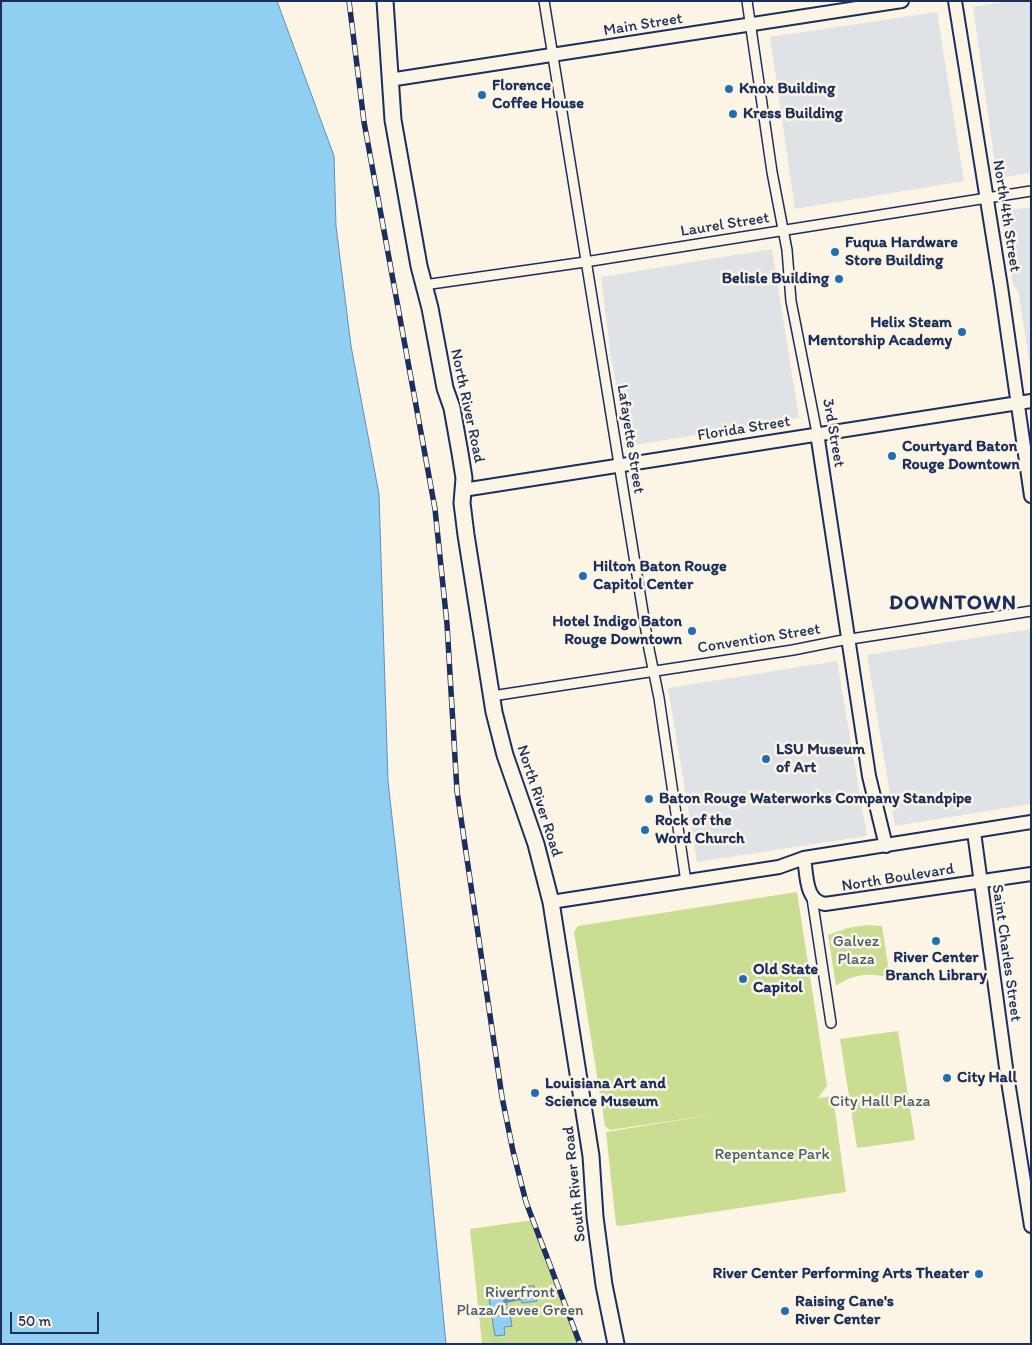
<!DOCTYPE html>
<style>
body{margin:0}
#map{position:relative;width:1032px;height:1345px;overflow:hidden;background:#fcf5e5;font-family:Itim,sans-serif}
canvas{display:block}
.frame{position:absolute;inset:0;border:2px solid #1b2f5e;pointer-events:none}
.scale{position:absolute;left:10px;top:1312px;width:89px;height:22px;box-sizing:border-box;border:2px solid #1b2f5e;border-top:0;padding-left:6px;font-size:15px;line-height:18px;white-space:nowrap;color:#1b2f5e;-webkit-text-stroke:4px #fcf5e5;paint-order:stroke}
</style>
<div id="map">
<canvas width="1032" height="1345"></canvas>
<div class="frame"></div>
<div class="scale">50 m</div>
</div>
<script>
const context = document.querySelector('canvas').getContext('2d');
context.lineJoin = 'round';
function paint(path, color) { context.fillStyle = color; context.fill(path, 'evenodd'); }
function strokePath(path, color, width, dash) { context.strokeStyle = color; context.lineWidth = width; context.lineCap = dash ? 'butt' : 'round'; context.setLineDash(dash || []); context.stroke(path); }
function write(font, color, halo, rows, align = 'center') {
  context.font = font + ' Itim,sans-serif'; context.lineWidth = 5; context.setLineDash([]); context.textBaseline = 'middle'; context.strokeStyle = halo; context.fillStyle = color; for (const [text, x, y, turn = 0] of rows) {
    context.save(); context.translate(x, y); context.rotate((+turn || 0) * Math.PI / 180); context.textAlign = isNaN(turn) ? turn : align; if (halo) context.strokeText(text, 0, 0); context.fillText(text, 0, 0); context.restore();
  }
}
paint(new Path2D(`
 M1009,1H1031V173L997,178L973,7Z
 M937,12L964,181L795,209L770,37Z
 M1031,207V371L1018,291L1013,284L1002,211Z
 M772,249L799,418L629,446L611,358L601,277Z
 M1031,629V804L895,826L867,655Z
 M837,661L867,836L697,862L668,688Z`), '#e0e3e5');
paint(new Path2D(`
 M797,892L827,1086L818,1098L833,1096L846,1192L620,1226L616,1225L606,1132L717,1114L610,1130L605,1126L574,932L578,926Z
 M866,925L882,926L890,978C869,972 853,974 836,986L828,935L848,928Z
 M898,1031L915,1140L857,1148L840,1039Z
 M533,1220L580,1344H482L470,1229Z`), '#c9de93');
const water = new Path2D(`
 M1,1H277L334,156L336,226L351,346L379,494L388,781L419,1061L446,1344H1Z
 M534,1286L537,1301L522,1303L519,1288Z
 M498,1290L505,1291L507,1305L501,1306V1308H509L512,1326L504,1327L505,1335L495,1336L488,1292Z`);
paint(water, '#90cff1');
strokePath(water, '#618fb6', 1);
strokePath(new Path2D(`
 M505,1301L521,1298`), '#618fb6', 4);
const street = new Path2D(`
 M544,1L649,649L659,698L686,882
 M747,1L772,172L787,250L791,301L817,433
 M424,285L585,262L1031,191
 M492,696L793,650L838,641L1031,611
 M812,898L831,1023`);
const secondary = new Path2D(`
 M955,1L1001,287L1031,496
 M389,80L902,1
 M817,433L869,776L886,846
 M463,490L1031,401
 M974,832L1007,1075L1031,1226
 M804,858C807,875 805,901 825,904L1031,874
 M551,902L779,867L804,858L1031,822`);
const primary = new Path2D(`
 M385,1L393,120L419,266L430,308L445,388L452,408L460,453L464,478L462,503L466,535L494,712L505,755L536,844L551,902L591,1156L595,1217L604,1285L616,1344`);
strokePath(street, '#1b2f5e', 12);
strokePath(secondary, '#1b2f5e', 16);
strokePath(primary, '#1b2f5e', 19);
strokePath(street, '#fcf5e5', 9);
strokePath(secondary, '#fcf5e5', 12);
strokePath(primary, '#fcf5e5', 15);
const rail = new Path2D(`
 M349,1L364,122L435,509L447,624L457,791L502,1097L513,1151L526,1202L580,1344`);
strokePath(rail, '#1b2f5e', 5.5);
strokePath(rail, '#fcf5e5', 4, [11]);
for (const [x, y, r, color] of [
 [729,89,5,"#1f6fb2"],
 [482,95,5,"#1f6fb2"],
 [733,114,5,"#1f6fb2"],
 [835,252,5,"#1f6fb2"],
 [839,279,5,"#1f6fb2"],
 [962,332,5,"#1f6fb2"],
 [892,456,5,"#1f6fb2"],
 [583,576,5,"#1f6fb2"],
 [692,631,5,"#1f6fb2"],
 [766,759,5,"#1f6fb2"],
 [649,799,5,"#1f6fb2"],
 [645,830,5,"#1f6fb2"],
 [936,941,5,"#1f6fb2"],
 [743,979,5,"#1f6fb2"],
 [947,1078,5,"#1f6fb2"],
 [535,1093,5,"#1f6fb2"],
 [979,1274,5,"#1f6fb2"],
 [785,1311,5,"#1f6fb2"]
]) { const dot = new Path2D(); dot.arc(x, y, r, 0, 2 * Math.PI); context.fillStyle = color; context.fill(dot); strokePath(dot, '#fcf5e5', 2); }
write('16px', '#1b2f5e', '#fcf5e5', [
 ["Main Street",643,25,-9],
 ["North 4th Street",1006,216,81],
 ["Laurel Street",725,225,-9],
 ["North River Road",467,406,78],
 ["Florida Street",744,429,-9],
 ["3rd Street",833,433,80],
 ["Lafayette Street",630,439,81],
 ["Convention Street",759,639,-9],
 ["North River Road",539,801,72],
 ["North Boulevard",898,878,-9],
 ["Saint Charles Street",1006,953,82],
 ["South River Road",575,1184,-96]
]);
write('bold 16px', '#1b2f5e', '#fcf5e5', [
 ["Florence",492,86],
 ["Coffee House",492,104],
 ["Knox Building",739,89],
 ["Kress Building",743,114],
 ["Fuqua Hardware",845,243],
 ["Store Building",845,261],
 ["Belisle Building",829,279,"right"],
 ["Helix Steam",952,323,"right"],
 ["Mentorship Academy",952,341,"right"],
 ["Courtyard Baton",902,447],
 ["Rouge Downtown",902,465],
 ["Hilton Baton Rouge",593,567],
 ["Capitol Center",593,585],
 ["Hotel Indigo Baton",682,622,"right"],
 ["Rouge Downtown",682,640,"right"],
 ["LSU Museum",776,750],
 ["of Art",776,768],
 ["Baton Rouge Waterworks Company Standpipe",659,799],
 ["Rock of the",655,821],
 ["Word Church",655,839],
 ["River Center",936,958,"center"],
 ["Branch Library",936,976,"center"],
 ["Old State",753,970],
 ["Capitol",753,988],
 ["City Hall",957,1078],
 ["Louisiana Art and",545,1084],
 ["Science Museum",545,1102],
 ["River Center Performing Arts Theater",969,1274,"right"],
 ["Raising Cane's",795,1302],
 ["River Center",795,1320]
], 'left');
write('16px', '#465b6b', '#fcf5e5', [
 ["Galvez",856,942],
 ["Plaza",856,960],
 ["City Hall Plaza",880,1102],
 ["Repentance Park",772,1155],
 ["Riverfront",520,1293],
 ["Plaza/Levee Green",520,1311]
]);
context.letterSpacing = '1px';
write('bold 21px', '#1b2f5e', '#fcf5e5', [
 ["DOWNTOWN",953,604]
]);
context.letterSpacing = '0px';
</script>
